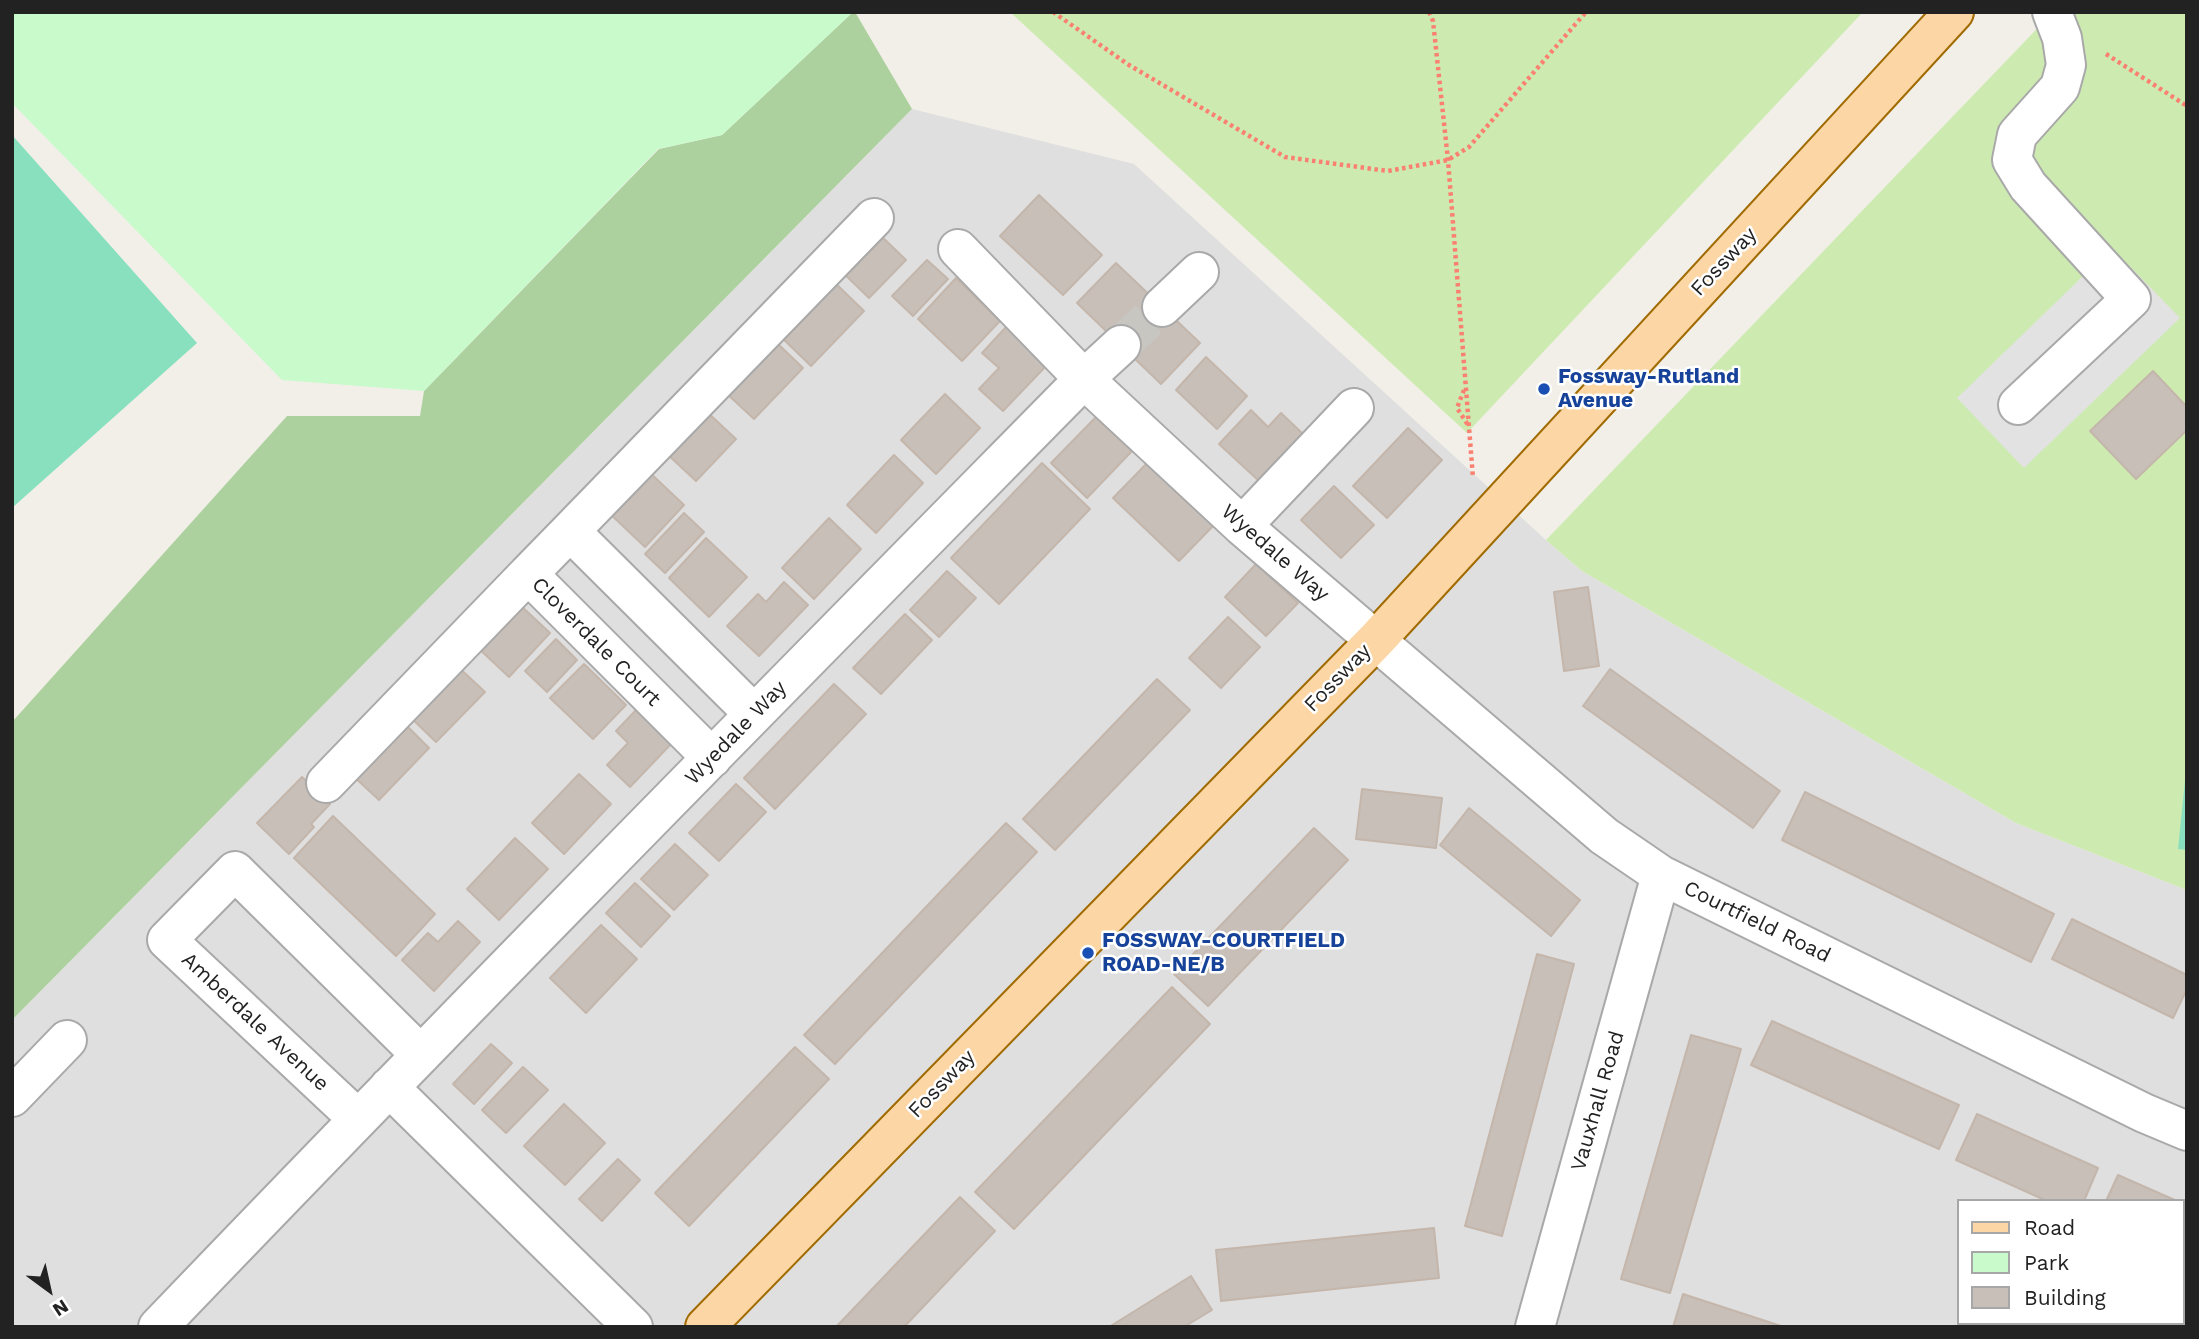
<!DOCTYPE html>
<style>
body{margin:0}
#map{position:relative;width:2199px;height:1339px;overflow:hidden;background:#f2efe9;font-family:"Work Sans",sans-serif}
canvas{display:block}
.frame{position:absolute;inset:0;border:14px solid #222;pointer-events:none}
.legend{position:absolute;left:1957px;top:1199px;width:228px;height:126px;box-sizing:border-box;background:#fff;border:2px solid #a7a7a7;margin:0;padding:9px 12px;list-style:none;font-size:21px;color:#222}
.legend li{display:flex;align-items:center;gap:14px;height:35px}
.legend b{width:35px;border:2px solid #a7a7a7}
.north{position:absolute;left:14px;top:1255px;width:70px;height:70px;-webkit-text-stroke:5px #fff;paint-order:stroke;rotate:147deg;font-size:19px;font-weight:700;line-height:28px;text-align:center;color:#222}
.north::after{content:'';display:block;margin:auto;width:24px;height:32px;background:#222;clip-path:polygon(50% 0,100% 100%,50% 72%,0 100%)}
</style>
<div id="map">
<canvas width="2199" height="1339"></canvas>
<div class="frame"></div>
<ul class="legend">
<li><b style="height:9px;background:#fcd6a4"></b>Road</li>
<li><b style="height:19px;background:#c8facc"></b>Park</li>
<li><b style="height:19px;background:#c7bfb8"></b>Building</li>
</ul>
<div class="north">N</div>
</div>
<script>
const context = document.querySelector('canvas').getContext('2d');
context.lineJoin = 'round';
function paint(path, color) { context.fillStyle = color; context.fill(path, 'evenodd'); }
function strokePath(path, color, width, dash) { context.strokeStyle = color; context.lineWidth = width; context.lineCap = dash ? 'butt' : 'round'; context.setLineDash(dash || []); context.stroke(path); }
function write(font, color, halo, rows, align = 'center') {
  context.font = font + ' "Work Sans",sans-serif'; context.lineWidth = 5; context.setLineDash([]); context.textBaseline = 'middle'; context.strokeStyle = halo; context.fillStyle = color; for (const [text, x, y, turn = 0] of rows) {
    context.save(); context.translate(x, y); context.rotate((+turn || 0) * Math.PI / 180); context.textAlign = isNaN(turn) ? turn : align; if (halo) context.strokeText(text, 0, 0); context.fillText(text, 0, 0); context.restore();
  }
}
paint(new Path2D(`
 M912,109L1134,164L1546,540L1582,571L2016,823L2187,890V1327H12V1020ZM1959,1201H2183V1323H1959Z`), '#e0dfdf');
paint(new Path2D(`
 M1010,12H1863L1467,433Z
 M2053,12H2187V890L2016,823L1582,571L1546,540Z`), '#cdebb0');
paint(new Path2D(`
 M853,12H855L912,109L12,1020V722L287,416H420L424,391L659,149L722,135Z`), '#add19e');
paint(new Path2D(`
 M12,12H853L722,135L658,149L424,391L282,380L12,103Z`), '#c8facc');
paint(new Path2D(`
 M12,135L197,343L12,508Z
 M2187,761V850L2178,849Z`), '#88e0be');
paint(new Path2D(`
 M2112,248L2180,318L2024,468L1957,398Z`), '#e2e2e2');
const building = new Path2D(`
 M1039,195L1102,255L1063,295L1000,236Z
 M875,230L906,260L869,298L839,269Z
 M927,260L948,279L913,316L892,296Z
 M1116,263L1200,343L1161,384L1077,303Z
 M956,278L1000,321L962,361L918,319Z
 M831,279L864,311L811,366L779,335Z
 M1007,326L1047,365L1003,411L979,389L999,368L982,353Z
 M775,341L803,368L754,419L725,392Z
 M1206,357L1247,396L1217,429L1176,390Z
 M2153,371L2187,407V430L2136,479L2090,431Z
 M945,394L980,428L936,474L901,440Z
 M1251,410L1268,427L1281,413L1303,434L1259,481L1219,444Z
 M706,411L736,439L696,481L666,453Z
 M1096,417L1132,451L1087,498L1051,463Z
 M1408,428L1442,460L1387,518L1353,486Z
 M894,455L923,483L876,533L847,505Z
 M1151,459L1217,522L1179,561L1113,498Z
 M1042,463L1090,509L999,604L951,558Z
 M647,470L684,505L645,547L607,511Z
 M1334,486L1374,525L1341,558L1301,520Z
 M684,513L704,532L665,573L645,554Z
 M829,518L861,549L814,599L782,568Z
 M706,538L747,577L709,617L669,578Z
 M1256,564L1298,603L1266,636L1225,597Z
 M947,571L976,598L939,637L910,610Z
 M784,582L808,605L759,656L727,626L758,594L766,602Z
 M1588,587L1599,666L1564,671L1554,592Z
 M519,604L550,633L509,677L477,647Z
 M905,614L932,640L881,694L853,668Z
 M1228,617L1260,647L1221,688L1189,658Z
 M556,639L577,660L547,692L525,671Z
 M454,663L485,692L436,742L406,713Z
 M584,664L626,705L593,739L550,698Z
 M1610,669L1780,791L1753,828L1583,706Z
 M1157,679L1190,710L1055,850L1023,819Z
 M834,684L866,714L775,809L744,778Z
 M637,709L672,743L630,787L607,765L628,743L616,731Z
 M400,719L429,748L379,800L350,773Z
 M579,774L611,804L564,854L532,823Z
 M302,777L330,804L311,824L314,827L289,854L257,823Z
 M736,784L766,812L719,861L689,833Z
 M1362,789L1442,798L1436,848L1356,839Z
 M1805,792L2054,914L2031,962L1782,840Z
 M1469,808L1580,900L1551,936L1440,845Z
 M333,816L435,914L396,956L294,858Z
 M1006,823L1037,852L835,1064L804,1035Z
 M1314,828L1348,860L1208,1006L1174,974Z
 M515,838L548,869L499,920L467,889Z
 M675,844L708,875L674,910L641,879Z
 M635,883L670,916L641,947L606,913Z
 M2072,919L2187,975V989L2173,1018L2052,959Z
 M458,921L480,942L434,991L402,960L428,933L438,942Z
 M601,925L637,959L586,1013L550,978Z
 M1537,954L1574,964L1502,1236L1465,1226Z
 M1172,987L1210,1024L1014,1229L975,1192Z
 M1772,1021L1959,1105L1939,1149L1751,1065Z
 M1691,1035L1741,1049L1670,1293L1621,1279Z
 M491,1044L512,1063L474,1104L453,1084Z
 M795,1047L829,1079L689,1226L655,1193Z
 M523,1067L548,1090L506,1133L482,1110Z
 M564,1104L605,1143L565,1185L524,1146Z
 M1977,1114L2098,1168L2084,1201H2047L1956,1160Z
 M618,1159L640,1180L602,1221L579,1199Z
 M2118,1175L2177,1201H2106Z
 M960,1197L995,1231L904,1327H836Z
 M2183,1203L2187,1205V1258L2183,1257Z
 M1434,1228L1439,1278L1221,1301L1216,1250Z
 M1191,1276L1212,1310L1184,1327H1109Z
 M1683,1294L1784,1327H1673Z`);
paint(building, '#c7bfb8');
strokePath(building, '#c4b6ab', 2);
strokePath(new Path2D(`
 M1121,345L1162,307`), '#c8c6c1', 38, [38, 19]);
const minor = new Path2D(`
 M958,249L1084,379L1242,526L1604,836L1661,875L2144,1113L2187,1131
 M1162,307L1199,272
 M2018,405L2131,299L2028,186L2012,160L2017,135L2060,87L2066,65L2062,38L2052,12
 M1242,526L1354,408
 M570,531L874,218
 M712,758L528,574L570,531L754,714
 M326,783L528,574
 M389,1087L633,1327
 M12,1097L67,1040
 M358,1119L167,940L235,871L421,1055
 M158,1327C464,1008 774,694 1084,379L1121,345
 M1535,1327L1661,875`);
const major = new Path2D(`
 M705,1327L1376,640L1954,12`);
strokePath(minor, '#a9a9a9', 42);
strokePath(major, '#a06b00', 42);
strokePath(new Path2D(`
 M1053,12L1129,65L1285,157L1388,171L1448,160L1469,147L1586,12
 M1429,12L1433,21L1448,160L1473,478
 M2106,54L2187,106
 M1464,390L1457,408L1468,425`), '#fa8072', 4.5, [3.5, 3.5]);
strokePath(minor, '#fff', 38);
strokePath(major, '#fcd6a4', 38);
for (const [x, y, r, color] of [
 [1544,389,7,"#1a4fb4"],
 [1088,953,7,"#1a4fb4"]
]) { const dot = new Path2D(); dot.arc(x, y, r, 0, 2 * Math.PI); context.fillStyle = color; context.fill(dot); strokePath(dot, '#fff', 2.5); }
write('21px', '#222', '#fff', [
 ["Fossway",1724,262,-47],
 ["Wyedale Way",1275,553,41],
 ["Cloverdale Court",596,642,45],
 ["Fossway",1338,678,-46],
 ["Wyedale Way",736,733,-46],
 ["Courtfield Road",1757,922,26],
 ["Amberdale Avenue",255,1022,43],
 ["Fossway",942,1084,-46],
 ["Vauxhall Road",1598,1101,-74]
]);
write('bold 21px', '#164399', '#fff', [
 ["Fossway-Rutland",1558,377],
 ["Avenue",1558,401],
 ["FOSSWAY-COURTFIELD",1102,941],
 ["ROAD-NE/B",1102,965]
], 'left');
</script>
